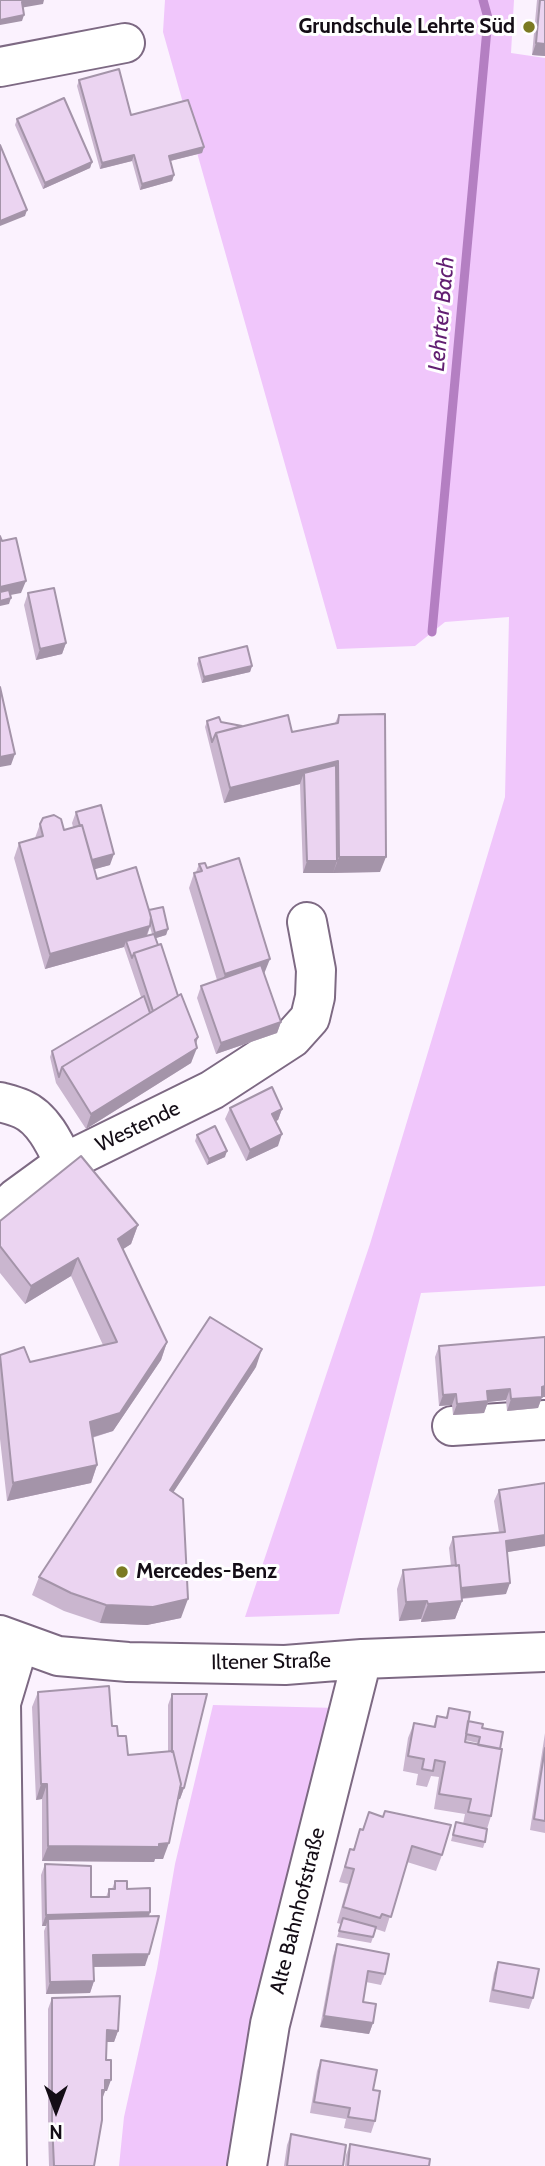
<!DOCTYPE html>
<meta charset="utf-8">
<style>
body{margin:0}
#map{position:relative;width:545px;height:2166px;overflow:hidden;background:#fbf2fe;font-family:Cabin,sans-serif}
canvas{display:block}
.north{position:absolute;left:21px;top:2075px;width:70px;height:70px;-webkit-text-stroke:5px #fff;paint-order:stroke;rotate:180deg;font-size:19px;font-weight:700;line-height:28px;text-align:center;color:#140d16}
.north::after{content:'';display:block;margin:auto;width:24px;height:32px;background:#140d16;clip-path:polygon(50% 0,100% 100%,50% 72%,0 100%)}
</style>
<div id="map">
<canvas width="545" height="2166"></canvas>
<div class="north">N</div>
</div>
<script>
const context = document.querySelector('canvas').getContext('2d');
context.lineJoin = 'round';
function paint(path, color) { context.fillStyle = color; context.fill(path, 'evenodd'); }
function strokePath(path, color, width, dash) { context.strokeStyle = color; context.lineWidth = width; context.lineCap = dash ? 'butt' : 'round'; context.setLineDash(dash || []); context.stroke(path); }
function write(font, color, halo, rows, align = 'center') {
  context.font = font + ' Cabin,sans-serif'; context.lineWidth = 6; context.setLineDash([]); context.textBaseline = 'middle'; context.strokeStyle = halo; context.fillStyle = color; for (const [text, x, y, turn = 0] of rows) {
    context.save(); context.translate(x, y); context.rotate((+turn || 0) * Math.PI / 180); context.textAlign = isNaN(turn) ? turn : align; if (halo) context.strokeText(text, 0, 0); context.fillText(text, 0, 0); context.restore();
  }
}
paint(new Path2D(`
 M165,0H514L511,53L545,58V1286L421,1293L339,1614L245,1617L370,1244L505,797L509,617L445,622L415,646L337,649L163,32Z
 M213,1705L338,1708L236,2166H119L124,2117L157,1969L175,1864Z`), '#f0c6fb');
strokePath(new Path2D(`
 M432,632L488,18L483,0`), '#b47fc2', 9);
const minor = new Path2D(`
 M0,67L125,43
 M0,1102C7,1104 15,1106 22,1109C43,1118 55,1144 64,1163
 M0,1213L16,1198L64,1163L212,1090L292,1038L310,1018L315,997L316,970L307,922
 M452,1426L545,1420
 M0,1635L58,1656L128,1662L285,1665L362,1659L545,1652
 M7,2166L1,1703L19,1643
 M247,2166L270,2024L362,1659`);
strokePath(minor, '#7d6983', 42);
strokePath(minor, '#fff', 38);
paint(new Path2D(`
 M537,0H545V56L532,55Z
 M79,80L131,115L204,147L202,153L170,161L174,175L172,181L140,190L132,161L100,169L77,86Z
 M17,119L92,162L90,168L43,189L15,125Z
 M28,593L66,643L62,654L36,660L24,605Z
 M199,658L252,666L250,672L202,683L197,664Z
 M339,715L380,872L303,873L300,784L224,803L205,727L207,721L221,722L242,727L292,732L335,723Z
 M76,812L110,865L94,869L97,879L149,910L168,929L166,935L156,938L178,996L198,1037L191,1063L86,1129L56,1083L50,1057L52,1051L141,997L124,947L45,969L14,858L19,843L35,838L40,824L64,830L73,827L72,823ZM150,927L152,934L147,936Z
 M199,864L207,868L264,974L281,1022L277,1033L216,1054L197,998L201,986L217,980L189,888L194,873L196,872Z
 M230,1108L282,1109L278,1120L275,1121L278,1146L246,1161L225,1119Z
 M197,1135L225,1157L207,1165L195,1141Z
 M0,1221L138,1225L131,1244L123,1249L167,1342L161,1360L113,1431L92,1438L97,1465L91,1483L7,1501L0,1439V1355L30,1362L103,1345L71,1276L25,1304L0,1273Z
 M545,1337V1397H542L538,1408L507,1411L506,1400L488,1402L484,1413L453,1415L452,1405L439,1406L435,1357L439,1346Z
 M256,1367L173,1492L181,1618L147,1625L100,1623L64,1611L32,1595L39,1577Z
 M545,1483V1546L507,1552L506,1594L462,1599V1601L455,1619L421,1622V1619L399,1621L397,1589L403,1570L451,1566L449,1548L453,1537L499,1532L494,1501L499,1490Z
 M38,1692L112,1726L128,1755L168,1752V1705L172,1694L184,1788L180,1799H178L163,1859H155L154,1862L42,1861V1799L36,1800L32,1707Z
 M449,1708L468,1721L482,1728L500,1749L491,1816L487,1829L485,1842L483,1848L451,1841L456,1822L463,1824L465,1814L434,1809L439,1777L431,1776L427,1787L416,1785L418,1774L403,1771L408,1738L414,1723L433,1727L437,1716L446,1718ZM465,1740L478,1743L477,1745L465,1742Z
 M545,1733V1833L530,1830Z
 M369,1812L442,1855L436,1871L407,1862L385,1932L376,1929L371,1943L337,1937L341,1924L337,1923L348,1884L339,1882L350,1849L353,1850L360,1829L362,1830Z
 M45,1864L91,1897H106L109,1889H112L115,1881L127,1889L150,1912L149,1917L145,1966L93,1967L94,1981L90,1993L46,1994L44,1931L46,1926H42L41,1875Z
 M337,1944L385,1974L381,1985L366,1982L363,2002L373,2023L369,2034L320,2027L333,1956Z
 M498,1962L533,1998L529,2009L489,2002L494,1973Z
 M52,1998L118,2031L114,2042H107V2091H105L102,2100L94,2166H49L48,2132V2009Z
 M321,2060L373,2090L375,2121L371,2133L344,2128L346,2119L310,2113L317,2071Z
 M291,2134L343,2166H284L287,2145Z
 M350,2144L429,2166H345L346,2155Z`), '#cab6cf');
paint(new Path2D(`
 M33,0H44L43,4L20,8L22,2Z
 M24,15L22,21L0,25V20Z
 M536,43L545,44V56L532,55Z
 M204,147L202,153L166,162L169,156Z
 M134,155L132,161L100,169L102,163Z
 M92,162L90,168L43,189L45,183Z
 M174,175L172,181L140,190L142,184Z
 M27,210L25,216L0,226V221Z
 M26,581L21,593L0,597V587Z
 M11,598L9,604L0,606V601Z
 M66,643L62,654L36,660L40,649Z
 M252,666L250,672L202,683L204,677Z
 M15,754L11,765L0,767V757Z
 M338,761L332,776L304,773L300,784L224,803L230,788Z
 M114,854L110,865L85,872L89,860Z
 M339,857H386L380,872L333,873Z
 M307,861H337L333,873H303Z
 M150,926L144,942L126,941L124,947L45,969L50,954Z
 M168,929L166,935L153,939L155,933Z
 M270,959L264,974L220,989L225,974Z
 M281,1022L277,1033L216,1054L221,1043Z
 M198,1037L194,1049L197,1048L191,1063L86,1129L91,1114Z
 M282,1109L278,1120L268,1125L272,1114Z
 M282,1134L278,1146L246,1161L250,1150Z
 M227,1151L225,1157L207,1165L209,1159Z
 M138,1225L131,1244L111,1257L118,1239Z
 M78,1258L71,1276L25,1304L31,1286Z
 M167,1342L161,1360L113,1431L83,1440L90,1422Z
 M262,1349L256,1367L163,1508L170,1490Z
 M545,1386V1397H542L538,1408L507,1411L511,1399L542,1387Z
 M510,1389L506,1400L488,1402L484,1413L453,1415L457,1404L487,1391Z
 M456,1394L452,1405L439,1406L443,1395Z
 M97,1465L91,1483L7,1501L13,1483Z
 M545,1535V1546L502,1553L506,1541Z
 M510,1583L506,1594L454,1599L458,1588Z
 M188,1599L181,1618L147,1625L100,1623L106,1605Z
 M427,1601L421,1619L399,1621L406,1602Z
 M462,1601L455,1619L421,1622L428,1604Z
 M41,1784H47L42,1799L36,1800Z
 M180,1788H184L180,1799L175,1800Z
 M169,1843L163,1859H155L154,1862L42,1861L48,1846Z
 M150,1912L146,1924L48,1919L46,1926H42L46,1915Z
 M149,1954L145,1966L89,1967L93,1955Z
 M94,1981L90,1993L46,1994L50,1982Z
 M324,2016L373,2023L369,2034L320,2027Z
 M107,2030L118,2031L114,2042H103Z
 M105,2080H111L107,2091H105L101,2102H98Z`), '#a494a9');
const building = new Path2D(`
 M0,0H33L22,2L24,15L0,20Z
 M540,0H545V44L536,43Z
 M119,69L131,115L188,100L204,147L169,156L174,175L142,184L134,155L102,163L79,80Z
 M64,98L92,162L45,183L17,119Z
 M0,145L27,210L0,221Z
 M0,536L2,541L16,538L26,581L0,587Z
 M54,588L66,643L40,649L28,593Z
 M9,590L11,598L0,601V592Z
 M247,646L252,666L204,677L199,658Z
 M0,687L15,754L0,757Z
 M385,714L386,857H339L338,761L230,788L216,733L288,715L292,732L338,723L339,715Z
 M219,717L221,722L242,726L216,733L212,742L207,721Z
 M336,765L337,861H307L304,773Z
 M101,805L114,854L92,860L82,825L80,826L76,812Z
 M54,815L61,819L64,830L82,825L97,879L136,867L151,917L150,926L50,954L19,843L43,836L40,824L43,818Z
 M239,858L270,959L225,974L194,873L202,871L199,864L205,863L207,868Z
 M163,907L168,929L155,933L149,910Z
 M154,934L158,945L134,953L132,958L126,941Z
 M161,944L178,996L153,1011L134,953Z
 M261,965L281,1022L221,1043L201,986Z
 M181,994L198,1037L195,1040L197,1048L91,1114L62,1067Z
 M144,996L150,1013L62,1067L59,1077L52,1051Z
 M272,1087L282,1109L272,1114L282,1134L250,1150L230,1108Z
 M215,1126L227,1151L209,1159L197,1135Z
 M81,1156L138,1225L118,1239L167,1342L120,1413L90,1422L97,1465L13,1483L0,1355L24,1347L30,1362L117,1342L78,1258L31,1286L0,1246V1221Z
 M210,1317L262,1349L170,1490L183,1499L188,1599L153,1607L106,1605L71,1593L39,1577Z
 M545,1337V1386L542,1387V1397L511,1399L510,1389L487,1391L488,1401L457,1404L456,1394L443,1395L439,1346Z
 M545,1483V1535L506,1541L510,1583L461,1588L459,1565L456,1566L453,1537L505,1532L499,1490Z
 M459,1565L462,1601L428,1604L427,1601L406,1602L403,1570Z
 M109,1686L112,1726H117L118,1736H126L128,1755L173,1751L181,1784L169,1843L159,1844V1847L48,1846L47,1784H41L38,1692Z
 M172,1694H207L184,1788H180L181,1784L173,1751L172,1752Z
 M449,1708L470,1712L465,1742L502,1749L491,1816L468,1812L471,1799L439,1794L445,1762L435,1760L433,1771L422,1769L424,1759L408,1756L414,1723L435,1727L437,1716L447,1718Z
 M468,1721L483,1724L482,1728L503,1732L500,1749L478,1745L480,1737L466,1734Z
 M545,1748V1821L534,1819Z
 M385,1811L451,1825L442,1855L412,1846L391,1917L382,1914L380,1918L343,1907L354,1869L345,1867L350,1849L354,1850L360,1829L363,1830L369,1812L383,1817Z
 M456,1822L487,1829L485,1842L453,1835Z
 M45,1864L91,1866V1897H109V1889H115V1881H127V1889L150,1888V1912L46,1915Z
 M159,1916L149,1954L93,1955L94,1981L50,1982L48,1919Z
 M343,1918L376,1927L373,1937L339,1931Z
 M337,1944L389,1954L385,1974L368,1971L363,2002L376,2004L373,2023L324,2016Z
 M498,1962L539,1969L533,1998L493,1990Z
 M120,1996L118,2031L107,2030L106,2060H111V2080H105V2090H102V2120L94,2166H54L52,2121V1998Z
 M321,2060L377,2070L373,2090L380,2091L375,2121L348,2117L350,2108L314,2102Z
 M291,2134L346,2145L343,2166H287Z
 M350,2144L430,2159L429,2166H348Z`);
paint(building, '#ebd4f1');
strokePath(building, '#a494a9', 2);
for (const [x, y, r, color] of [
 [529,27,7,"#7b7a22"],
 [122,1572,7,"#7b7a22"]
]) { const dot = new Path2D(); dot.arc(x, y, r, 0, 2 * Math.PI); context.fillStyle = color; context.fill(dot); strokePath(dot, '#fff', 2.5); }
write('bold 21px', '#140d16', '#fff', [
 ["Grundschule Lehrte Süd",515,27],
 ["Mercedes-Benz",136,1572,"left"]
], 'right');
write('21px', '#140d16', '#fff', [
 ["Westende",138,1127,-26],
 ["Iltener Straße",271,1662,-1],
 ["Alte Bahnhofstraße",298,1911,-76]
]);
write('italic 23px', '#621f72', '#fff', [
 ["Lehrter Bach",442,314,-85]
]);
</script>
